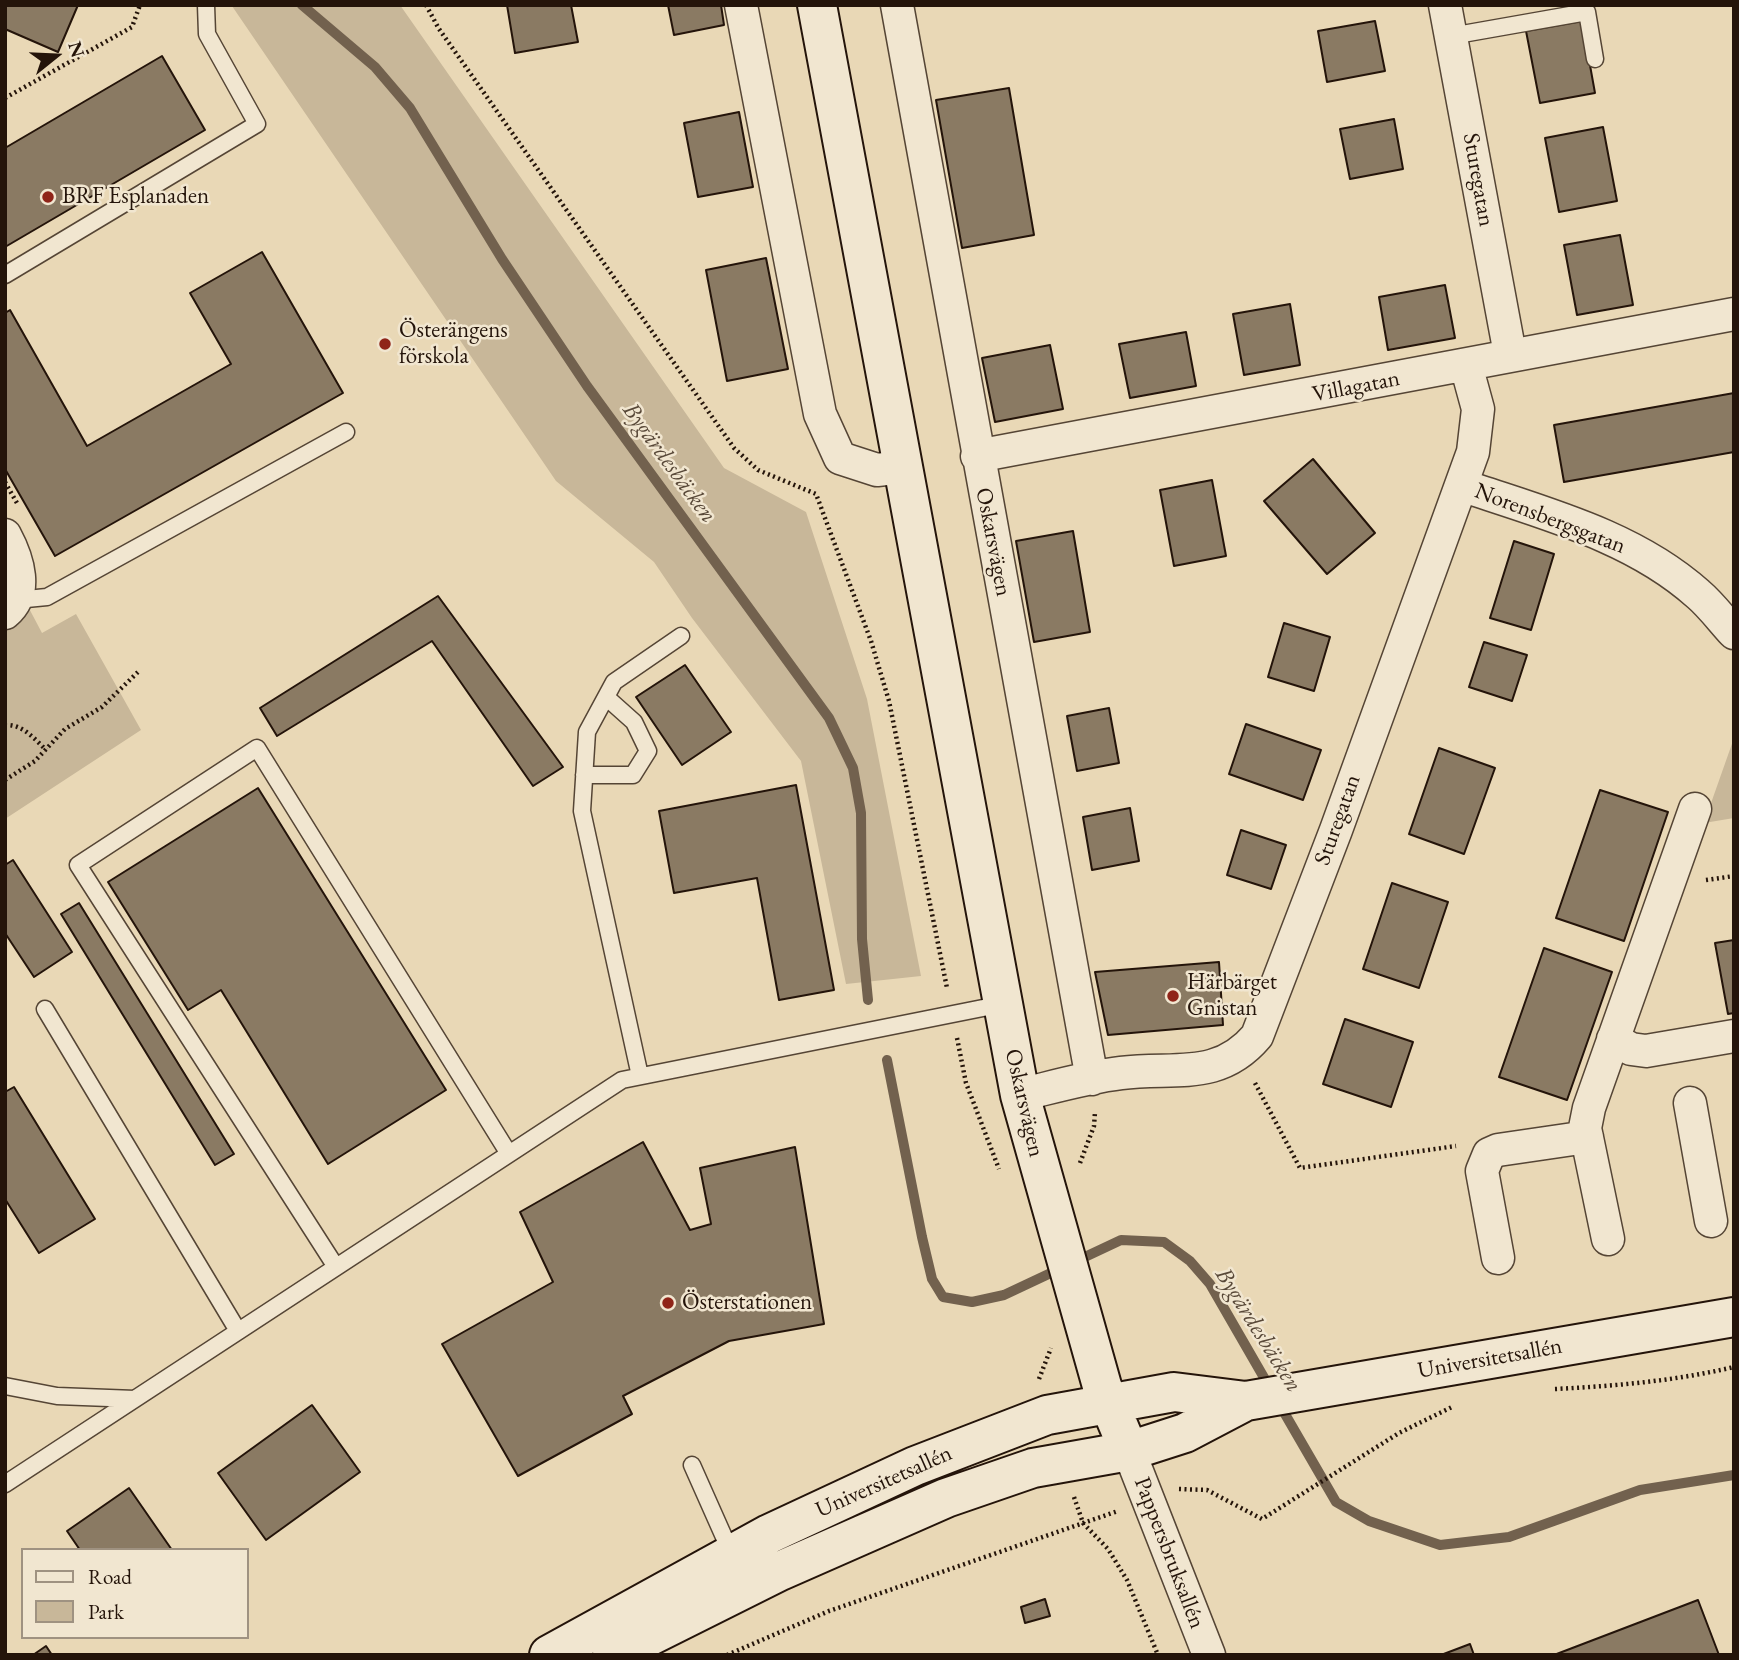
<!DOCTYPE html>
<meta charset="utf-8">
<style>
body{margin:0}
#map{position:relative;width:1739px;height:1660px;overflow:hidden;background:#e9d8b6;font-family:"EB Garamond",serif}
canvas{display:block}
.frame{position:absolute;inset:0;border:7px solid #24140a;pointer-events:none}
.legend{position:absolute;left:21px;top:1548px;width:228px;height:91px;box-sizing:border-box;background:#f1e6d0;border:2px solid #9f9281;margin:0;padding:9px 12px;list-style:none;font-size:21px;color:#24140a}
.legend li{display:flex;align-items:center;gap:14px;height:35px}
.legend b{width:35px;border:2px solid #9f9281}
.north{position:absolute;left:21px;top:21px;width:70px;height:70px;-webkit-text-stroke:5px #f1e6d0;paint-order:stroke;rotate:72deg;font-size:19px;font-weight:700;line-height:28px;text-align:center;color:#24140a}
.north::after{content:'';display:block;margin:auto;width:24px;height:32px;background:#24140a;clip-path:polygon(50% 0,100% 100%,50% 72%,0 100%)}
</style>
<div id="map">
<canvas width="1739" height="1660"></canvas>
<div class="frame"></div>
<ul class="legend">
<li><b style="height:9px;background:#f1e6d0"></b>Road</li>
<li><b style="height:19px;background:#c8b799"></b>Park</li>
</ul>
<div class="north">N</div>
</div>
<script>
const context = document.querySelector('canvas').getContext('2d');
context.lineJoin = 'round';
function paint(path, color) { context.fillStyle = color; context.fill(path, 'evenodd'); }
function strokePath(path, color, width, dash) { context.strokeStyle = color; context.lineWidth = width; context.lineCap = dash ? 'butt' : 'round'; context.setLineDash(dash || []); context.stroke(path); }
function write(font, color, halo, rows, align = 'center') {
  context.font = font + ' "EB Garamond",serif'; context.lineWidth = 5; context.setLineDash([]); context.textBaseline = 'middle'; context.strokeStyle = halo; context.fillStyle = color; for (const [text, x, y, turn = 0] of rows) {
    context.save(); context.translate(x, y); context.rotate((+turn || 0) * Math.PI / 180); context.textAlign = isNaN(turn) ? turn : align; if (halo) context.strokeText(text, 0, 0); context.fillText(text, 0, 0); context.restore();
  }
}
paint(new Path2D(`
 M400,5L724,468L806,512L867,699L921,976L846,984L801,761L692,618L654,562L556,481L232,6Z
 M5,563L42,633L76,614L141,730L5,819Z
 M1734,738V818L1704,823Z`), '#c8b799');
strokePath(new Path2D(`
 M302,5L375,67L410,108L502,259L587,386L829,718L853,768L861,813L862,939L868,1000
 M887,1060L922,1237L932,1279L943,1297L972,1302L1004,1295L1121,1240L1164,1242L1190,1261L1210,1284L1270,1388
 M1278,1402L1336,1502L1369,1521L1440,1545L1509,1537L1640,1490L1734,1475`), '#72614e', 10);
const building = new Path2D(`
 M5,5H78L58,52L5,29Z
 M507,5H571L578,42L515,53Z
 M668,5H721L724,25L674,35Z
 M1375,21L1385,71L1327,82L1318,31Z
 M1582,21L1595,93L1540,103L1526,31Z
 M162,56L205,130L5,247V148Z
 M1009,88L1034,235L962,248L936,100Z
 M739,112L753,187L698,197L684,123Z
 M1394,119L1403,169L1350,179L1340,129Z
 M1603,127L1617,201L1559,212L1545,138Z
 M1620,235L1633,305L1577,315L1564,245Z
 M262,252L343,393L55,556L5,469V313L10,310L87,446L231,364L190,293Z
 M766,258L788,369L727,381L706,270Z
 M1445,285L1455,338L1388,350L1379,297Z
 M1290,304L1300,365L1244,375L1233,314Z
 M1186,332L1196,386L1130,398L1119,344Z
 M1050,345L1063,409L995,422L982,358Z
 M1734,393V452L1564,482L1554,425Z
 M1313,459L1375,533L1327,574L1264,501Z
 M1212,480L1226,556L1174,566L1160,490Z
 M1073,531L1090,632L1034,642L1016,541Z
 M1514,541L1554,554L1531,630L1490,618Z
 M438,596L563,767L533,786L432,641L277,736L260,708Z
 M1284,623L1330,637L1314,691L1268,677Z
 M1484,642L1527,655L1512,701L1469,687Z
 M685,665L731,732L682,765L636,697Z
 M1109,708L1119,763L1077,771L1067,716Z
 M1246,724L1321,750L1303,800L1229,774Z
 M1439,748L1495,768L1464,854L1409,834Z
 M796,785L834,990L779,1000L757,878L674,893L659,811Z
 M258,788L446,1090L328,1164L221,990L188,1010L108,882Z
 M1600,790L1668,812L1624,941L1556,918Z
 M1130,808L1139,861L1092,870L1083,817Z
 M1241,830L1286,845L1271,889L1227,875Z
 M13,860L72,952L34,977L5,933V865Z
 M1392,883L1448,902L1419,988L1363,969Z
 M79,903L234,1154L215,1165L61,914Z
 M1734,940V1013L1728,1014L1715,943Z
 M1544,948L1612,972L1567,1100L1499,1077Z
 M1219,962L1223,1025L1108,1035L1095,972Z
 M1345,1019L1413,1042L1391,1107L1323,1084Z
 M14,1087L95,1219L39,1253L5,1199V1092Z
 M643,1142L690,1230L711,1224L700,1168L795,1147L824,1324L729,1341L623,1396L632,1414L518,1476L442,1344L553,1282L520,1212Z
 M312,1405L360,1472L266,1540L218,1473Z
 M129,1488L172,1550H80L67,1531Z
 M1045,1599L1050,1616L1025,1623L1021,1607Z
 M1698,1600L1719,1655H1554Z
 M1470,1644L1474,1655H1441Z
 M46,1646L52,1655H33Z`);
paint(building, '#8a7a63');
strokePath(building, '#24140a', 2);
const lane = new Path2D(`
 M1451,36L1587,12L1595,59
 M5,275L257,124L207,34L206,5
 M16,600L47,597L346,432
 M584,775H633L648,751L634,722L606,697
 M45,1009L238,1331
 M640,1076L582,811L587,732L614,682L681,636
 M336,1267L78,865L257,748L509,1154
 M5,1386L57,1396L135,1399
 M692,1465L732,1555
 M5,1484L622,1080L1003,1004`);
const street = new Path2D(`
 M741,5L820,414L840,458L877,470L903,467
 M897,5L1092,1079
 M1445,5L1510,354
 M977,456L1734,314
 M1461,485C1542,513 1632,535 1698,594C1711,605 1722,620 1734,633
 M5,535C18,559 29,593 5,613
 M1613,1039L1631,1049L1646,1051L1734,1036
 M1020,1095C1053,1087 1087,1077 1121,1073C1174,1066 1218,1082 1257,1036L1336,830L1473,452L1478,409L1466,365
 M1690,1103L1711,1221
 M1608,1239L1585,1128L1589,1108L1695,809
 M1498,1258L1482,1171L1489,1154L1498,1150L1587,1137
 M1129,1451L1209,1655`);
const secondary = new Path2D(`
 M817,5L1020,1095L1102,1386L1129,1451
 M549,1655L769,1534L915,1466L1047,1415L1174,1392L1246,1401
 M612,1655L780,1571L946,1498L1033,1468L1129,1451L1185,1433L1246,1401L1734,1317`);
strokePath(lane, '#554535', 19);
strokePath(street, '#554535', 35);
strokePath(secondary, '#24140a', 42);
strokePath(new Path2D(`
 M426,5L439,29L734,448L758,470L816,494L871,641L889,701L947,988
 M5,98L132,27L140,5
 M5,482L17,503
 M5,725C22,724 34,738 46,750
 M5,780L35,761L65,729L102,707L139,671
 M1706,880L1734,876
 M957,1038L966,1083L999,1169
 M1255,1083L1300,1168L1456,1146
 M1080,1163L1094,1126L1095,1112
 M1039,1379L1051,1348
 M1555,1389C1616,1386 1674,1381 1734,1367
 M1179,1489L1207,1490L1262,1519L1399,1433L1454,1406
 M1074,1497L1083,1523L1108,1549L1127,1580L1158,1655
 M727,1655L829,1611L1118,1511`), '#24140a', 4.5, [2, 3.5]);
strokePath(lane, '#f1e6d0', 16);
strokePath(street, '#f1e6d0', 32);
strokePath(secondary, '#f1e6d0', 38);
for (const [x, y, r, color] of [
 [48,197,7,"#8f2418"],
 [385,344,7,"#8f2418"],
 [1173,996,7,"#8f2418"],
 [668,1303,7,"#8f2418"]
]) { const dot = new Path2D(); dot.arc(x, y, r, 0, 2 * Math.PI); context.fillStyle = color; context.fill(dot); strokePath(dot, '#f1e6d0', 2.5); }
write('23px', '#24140a', '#f1e6d0', [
 ["Sturegatan",1478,180,80],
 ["Villagatan",1356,387,-11],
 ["Norensbergsgatan",1550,519,21],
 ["Oskarsvägen",993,542,79],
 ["Sturegatan",1338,820,-70],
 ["Oskarsvägen",1024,1103,77],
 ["Universitetsallén",1490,1359,-10],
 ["Universitetsallén",884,1482,-24],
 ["Pappersbruksallén",1169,1553,69]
]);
write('23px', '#24140a', '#f1e6d0', [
 ["BRF Esplanaden",62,197],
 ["Österängens",399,331],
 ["förskola",399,357],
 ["Härbärget",1187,983],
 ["Gnistan",1187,1009],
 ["Österstationen",682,1303]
], 'left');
write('italic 24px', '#584838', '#f1e6d0', [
 ["Bygärdesbäcken",669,463,54],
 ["Bygärdesbäcken",1258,1330,58]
]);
</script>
